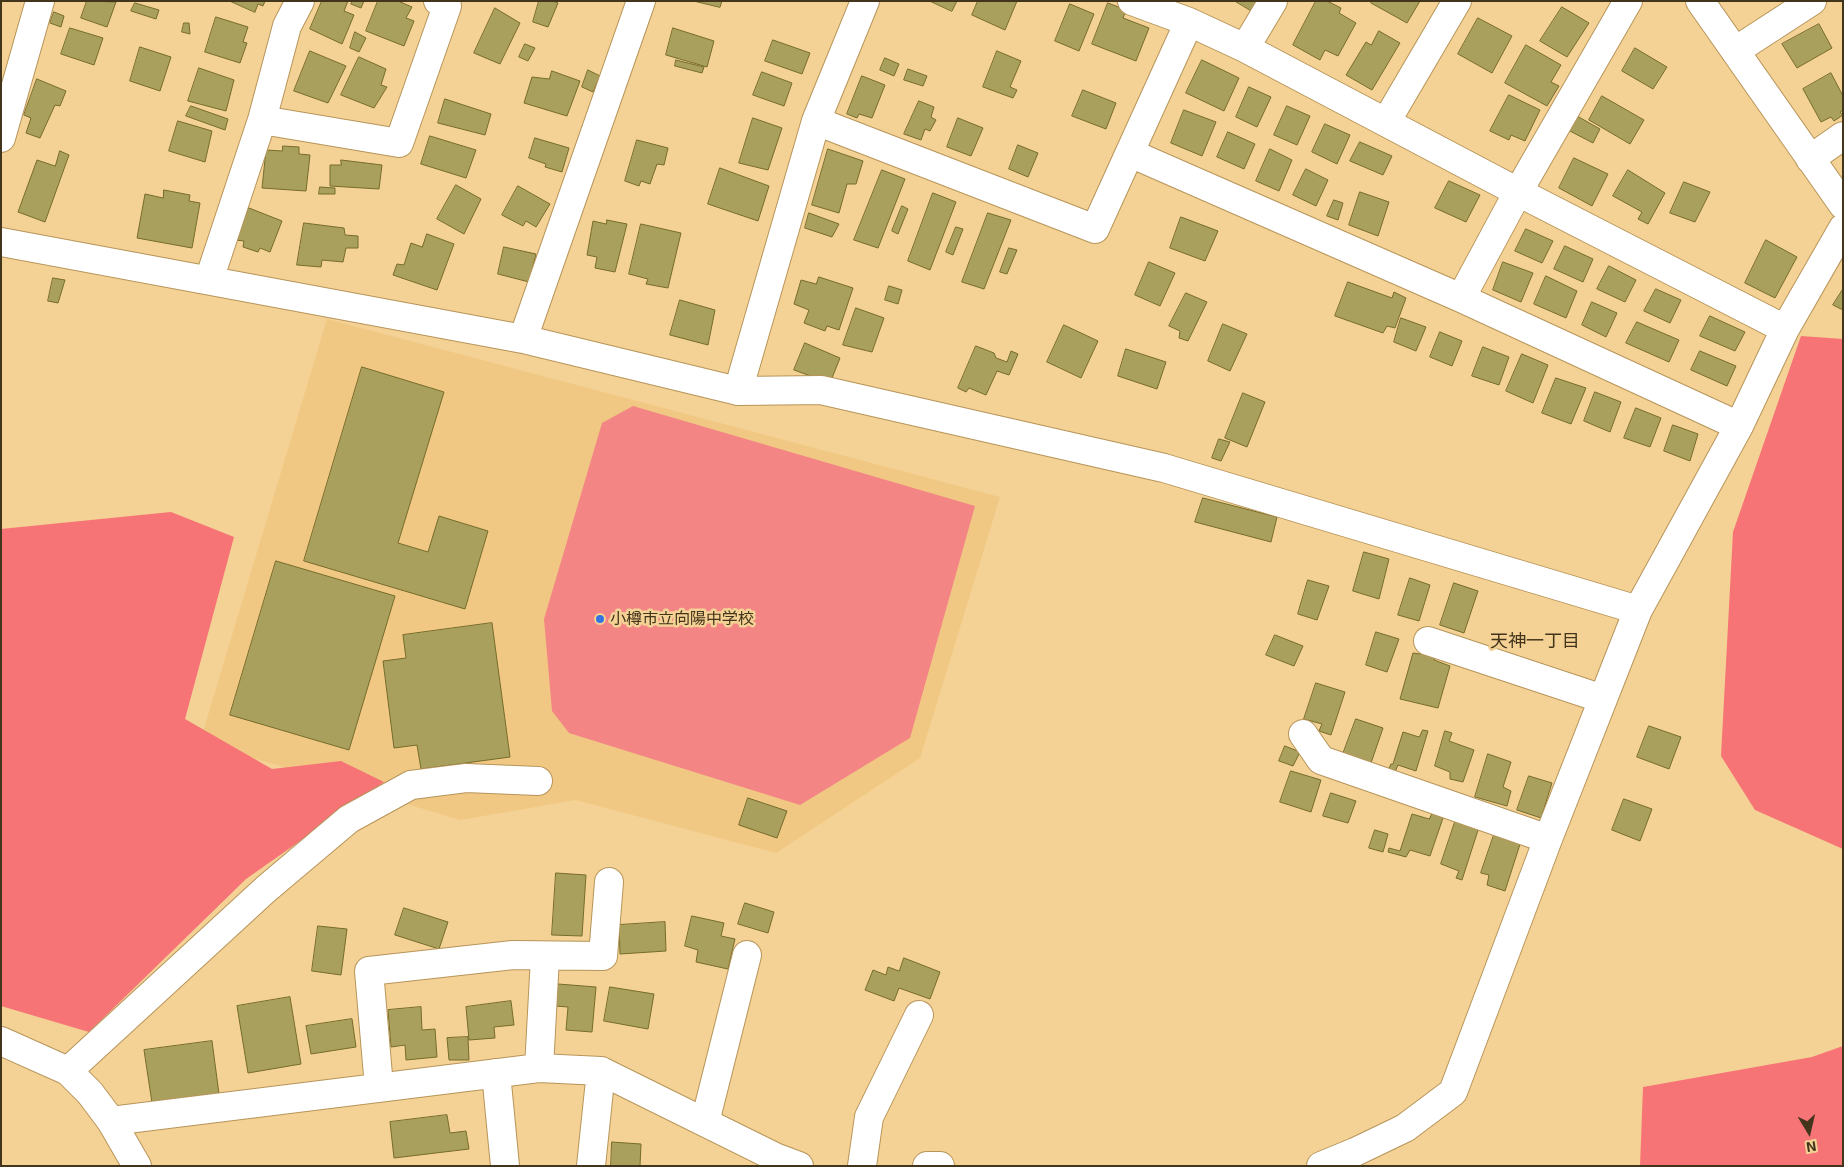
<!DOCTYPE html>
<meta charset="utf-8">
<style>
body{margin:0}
#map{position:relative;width:1844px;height:1167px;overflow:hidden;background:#f4d194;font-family:"Exo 2",sans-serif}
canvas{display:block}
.frame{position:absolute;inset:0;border:2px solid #43351c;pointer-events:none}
.north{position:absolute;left:1784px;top:1107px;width:50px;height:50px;-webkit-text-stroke:4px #f4d194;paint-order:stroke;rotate:171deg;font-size:14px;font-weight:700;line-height:20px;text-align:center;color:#43351c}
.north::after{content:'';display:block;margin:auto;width:18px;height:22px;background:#43351c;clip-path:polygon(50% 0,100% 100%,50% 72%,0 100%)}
</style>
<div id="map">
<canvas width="1844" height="1167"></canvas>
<div class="frame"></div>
<div class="north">N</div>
</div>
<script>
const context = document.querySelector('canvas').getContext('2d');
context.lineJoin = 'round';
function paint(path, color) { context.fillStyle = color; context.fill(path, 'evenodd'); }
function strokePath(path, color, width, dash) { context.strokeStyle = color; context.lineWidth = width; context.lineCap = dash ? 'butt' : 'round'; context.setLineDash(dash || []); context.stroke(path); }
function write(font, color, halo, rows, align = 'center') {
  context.font = font + ' "Exo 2","Noto Sans JP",sans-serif'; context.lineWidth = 5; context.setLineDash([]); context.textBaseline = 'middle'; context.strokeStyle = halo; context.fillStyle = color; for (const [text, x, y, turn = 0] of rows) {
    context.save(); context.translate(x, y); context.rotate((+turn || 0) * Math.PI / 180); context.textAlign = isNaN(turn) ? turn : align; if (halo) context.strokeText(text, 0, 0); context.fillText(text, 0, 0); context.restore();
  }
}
paint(new Path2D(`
 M327,319L1000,497L920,758L776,853L576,800L460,820L200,742Z`), '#f0c883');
paint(new Path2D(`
 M633,406L975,506L910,738L800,805L569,733L552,711L544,619L602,423Z`), '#f48585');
paint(new Path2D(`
 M1801,336L1843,339V849L1755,810L1721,756L1733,532Z
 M171,512L234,537L185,719L272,769L341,761L384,782L246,879L89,1032L1,1006V529Z
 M1843,1046V1166H1640L1643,1087L1812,1057Z`), '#f67376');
const building = new Path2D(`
 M87,1L116,2L107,27L81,18Z
 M230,1H265L263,6L258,4L255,12Z
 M322,1H348L344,11L354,15L342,44L310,29Z
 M353,1H364L361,8L351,4Z
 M378,1H398L412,7L406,18L414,21L404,46L366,31Z
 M539,1H553L558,3L548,27L533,22Z
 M694,1H722L720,7Z
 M930,1H957L952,11Z
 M978,1H1017L1005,30L972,15Z
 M1235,1H1257L1252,11Z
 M1316,1H1327L1341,8L1339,13L1356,23L1338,56L1325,50L1320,60L1293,45Z
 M1372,1H1420L1407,23L1371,3Z
 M135,3L159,10L156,19L131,11Z
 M1108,3L1126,10L1123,18L1149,28L1136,61L1092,44Z
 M1070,4L1094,14L1079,51L1055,41Z
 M1562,7L1589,23L1567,57L1540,41Z
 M495,8L520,23L500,64L474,53Z
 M54,12L64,16L61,27L50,23Z
 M216,17L248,27L243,42L247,43L240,63L205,52Z
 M1478,18L1512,36L1492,73L1458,54Z
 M184,23H189L190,34L182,32Z
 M1819,24L1832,48L1797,68L1782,44Z
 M70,28L103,38L94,65L61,54Z
 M673,28L714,41L707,67L666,55Z
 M1379,31L1400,43L1372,90L1346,75L1366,42L1371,45Z
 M355,32L366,38L359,52L350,48Z
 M773,40L810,53L802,74L765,61Z
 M525,44L535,48L528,61L519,57Z
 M1526,45L1561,65L1551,82L1559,86L1547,106L1505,83Z
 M140,47L171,57L160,91L130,81Z
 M1635,48L1667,67L1653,89L1622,71Z
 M310,51L346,66L328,103L294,91Z
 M997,51L1021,61L1010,87L1017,90L1013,98L983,87Z
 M359,57L386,69L381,85L387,87L374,108L341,95Z
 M885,58L899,64L894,76L880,70Z
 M676,60L704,67L702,73L675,66Z
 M1202,60L1239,78L1224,111L1186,93Z
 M199,68L234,80L226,111L188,101Z
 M908,69L927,76L923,86L904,80Z
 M588,70L600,76L593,92L582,87Z
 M552,71L580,81L567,116L524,103L532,77L549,79Z
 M762,72L792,83L784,106L753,95Z
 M1831,73L1843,96V110L1840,112L1843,115L1834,121L1831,117L1821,122L1803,89Z
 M862,76L885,85L872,118L859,114L857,118L847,114Z
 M37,79L66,91L60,106L55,105L40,138L26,133L31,118L24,115Z
 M1249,87L1271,97L1257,127L1236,117Z
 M1083,90L1116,103L1106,129L1072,116Z
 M1509,95L1540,110L1525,141L1511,135L1509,140L1490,131Z
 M1602,96L1644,120L1630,144L1589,120Z
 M445,99L491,114L485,135L438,123Z
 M919,101L934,107L931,117L936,120L930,131L925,129L921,140L904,134Z
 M191,106L228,119L225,130L186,116Z
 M1287,106L1310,116L1297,145L1274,135Z
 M1184,110L1216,122L1202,156L1171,143Z
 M1577,116L1600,129L1593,143L1568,130Z
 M753,118L782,128L768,170L739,163Z
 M958,118L983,128L971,156L947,147Z
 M178,121L212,131L205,162L169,151Z
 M1325,124L1350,135L1337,164L1312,152Z
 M1228,132L1255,144L1244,169L1217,157Z
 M430,136L476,150L466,178L421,164Z
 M535,138L569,148L562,172L545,167L546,164L529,158Z
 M637,140L668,148L664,165L657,164L650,184L641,181L639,186L625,181Z
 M1360,142L1392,156L1383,175L1350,161Z
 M1018,145L1038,153L1028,177L1009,169Z
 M283,146L299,147V154L310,155L306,191L262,188L266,150L282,151Z
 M828,149L863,161L856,184H847L839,213L812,205Z
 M1270,149L1292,160L1279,191L1256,181Z
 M60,151L69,155L45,222L18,212L37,160L55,166Z
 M1574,158L1608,174L1592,206L1559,188Z
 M341,160L382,165L379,189L330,186V165H341Z
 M720,168L769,186L758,221L708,204Z
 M1306,169L1328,180L1316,206L1293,195Z
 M882,170L905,179L878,248L854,240Z
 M1628,170L1665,193L1648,224L1638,219L1642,212L1613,196Z
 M1449,181L1480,195L1466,222L1435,208Z
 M1684,182L1710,192L1695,222L1670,213Z
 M456,185L481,199L464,234L437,219Z
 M518,186L550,204L536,227L526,221L523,226L502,215Z
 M320,187L335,188V194H319Z
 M164,190L190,195L189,201L200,203L192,248L137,238L145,194L163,198Z
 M1360,192L1389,202L1378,236L1349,225Z
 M933,193L956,202L930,270L908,261Z
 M1334,200L1343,203L1338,220L1327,216Z
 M902,206L908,209L898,234L892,231Z
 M249,208L282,221L270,252L260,248L258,252L243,247L244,241L235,240Z
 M809,213L839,224L832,237L805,228Z
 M988,213L1011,220L984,289L962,282Z
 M1181,217L1218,231L1205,261L1170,248Z
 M607,220L627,224L615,272L595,268L597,257L587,255L593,221L606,224Z
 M304,223L344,228L345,235L358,236V248H346L343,262L322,260L321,267L297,265Z
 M641,224L681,233L668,288L646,284L648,279L629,274Z
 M956,227L963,229L953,255L946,252Z
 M1526,229L1553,241L1542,263L1515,251Z
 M427,234L454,244L437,290L393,275L397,264L404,265L411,243L422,247Z
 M1766,240L1797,257L1775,298L1745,283Z
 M1565,246L1593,259L1583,282L1554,269Z
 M504,247L536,254L529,282L498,274Z
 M1009,248L1017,250L1007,274L1000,272Z
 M1149,262L1175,273L1160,306L1135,295Z
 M1503,262L1533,273L1521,302L1493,290Z
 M1609,266L1636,280L1625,302L1597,289Z
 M1546,276L1577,291L1566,318L1534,304Z
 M819,277L853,288L839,330L827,326L825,331L804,323L809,310L794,304L801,280L816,284Z
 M53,278L65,280L58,303L48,301Z
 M1348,282L1392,298L1394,292L1406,298L1395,328L1387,326L1383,333L1335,316Z
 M889,286L902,290L898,304L885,300Z
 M1656,289L1681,300L1670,323L1644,311Z
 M1843,289V310L1833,305Z
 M1186,293L1207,302L1188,341L1179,338L1180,331L1169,326Z
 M680,300L715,310L708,345L670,335Z
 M1592,302L1617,313L1606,337L1582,325Z
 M856,308L884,318L872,352L843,345Z
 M1710,316L1745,332L1735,351L1700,336Z
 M1401,318L1426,327L1416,351L1394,342Z
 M1637,322L1679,340L1669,362L1626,343Z
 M1223,324L1247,334L1230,371L1208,361Z
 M1064,325L1098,341L1081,378L1047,362Z
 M1440,332L1462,341L1452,366L1430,357Z
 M805,343L840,358L830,383L794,370Z
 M976,346L994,353L996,358L1007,362L1011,351L1018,354L1009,375L997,371L986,395L969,388L966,392L958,388Z
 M1483,347L1509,357L1499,385L1472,376Z
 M1126,349L1166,362L1157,389L1118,376Z
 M1700,351L1736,366L1727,386L1691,370Z
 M1522,354L1548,365L1533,403L1506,391Z
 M362,367L444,392L398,543L428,552L439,516L488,531L465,609L304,561Z
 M1556,378L1586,388L1571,424L1542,413Z
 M1595,392L1621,402L1610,432L1584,421Z
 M1243,393L1265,402L1247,447L1225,438Z
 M1636,408L1661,418L1650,447L1624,438Z
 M1673,425L1698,434L1690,461L1664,451Z
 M1219,439L1230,442L1221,461L1212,458Z
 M1203,498L1277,517L1271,542L1195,522Z
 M1364,552L1389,559L1379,599L1353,591Z
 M276,561L395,596L349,750L230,715Z
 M1410,578L1430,585L1419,621L1398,615Z
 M1308,580L1329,586L1317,620L1298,614Z
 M1454,583L1478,591L1464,633L1440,625Z
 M492,623L510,757L421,769L417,745L394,748L383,661L406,658L403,635Z
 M1376,632L1399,639L1387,672L1366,665Z
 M1275,635L1303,646L1294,666L1266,655Z
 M1422,647L1437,650L1434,660L1450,666L1438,708L1400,699L1413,653L1420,654Z
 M1316,683L1345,692L1331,735L1319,731L1322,724L1304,719Z
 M1356,719L1383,728L1371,763L1343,754Z
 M1649,726L1681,737L1669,769L1637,757Z
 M1423,730L1428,731L1416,771L1398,765L1395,772L1388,770L1391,764H1393L1403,732L1419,737Z
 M1445,731L1452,733L1449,741L1474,750L1463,782L1450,779V772L1435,766Z
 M1285,746L1300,752L1293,766L1279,761Z
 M1488,754L1511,762L1503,787L1511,791L1507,806L1475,797Z
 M1291,771L1321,780L1311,812L1280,802Z
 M1529,776L1552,783L1541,818L1517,810Z
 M1331,793L1356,801L1348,823L1323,816Z
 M748,798L787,811L777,838L739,825Z
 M1624,799L1652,809L1640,841L1612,830Z
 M1433,812L1444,815L1430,856L1410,850L1406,857L1388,852L1389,848L1400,851L1412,814L1429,819Z
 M1457,816L1480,824L1462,880L1456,878L1459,871L1441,864Z
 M1496,829L1522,838L1505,891L1487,885L1489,875L1481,873Z
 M1375,830L1388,834L1383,852L1369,848Z
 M556,873L586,875L582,936L552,935Z
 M745,903L774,912L768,933L738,924Z
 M404,908L448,922L439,949L395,935Z
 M692,916L724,923L721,936L735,939L728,969L696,962L698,950L685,946Z
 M665,922L666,951L620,954L619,925Z
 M318,926L347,929L341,975L312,971Z
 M904,958L940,972L930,999L899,988L894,1001L865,990L873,970L886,975L888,967L899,971Z
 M558,984L596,987L592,1032L566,1030L568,1007L556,1006Z
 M610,987L654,994L648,1029L604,1021Z
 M290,997L301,1064L248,1073L237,1006Z
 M511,1001L514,1025L494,1027L495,1038L469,1040L466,1007Z
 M421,1007L422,1030L435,1029L437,1057L406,1060L405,1045L391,1047L388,1010Z
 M352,1019L356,1047L311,1054L306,1026Z
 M468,1037L469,1060H449L447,1038Z
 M212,1041L219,1094L152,1103L144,1050Z
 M447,1115L450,1133L466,1131L469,1149L394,1158L390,1122Z
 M612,1142L641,1144L640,1166H611Z`);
paint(building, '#aaa05e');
strokePath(building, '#766c2a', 1);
const street = new Path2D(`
 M1132,1L1189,22L1245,48L1518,192L1785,329
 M1700,1L1843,205
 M1245,48L1273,1
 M1735,51L1812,1
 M262,120L399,143L447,6L438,1
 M816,121L1095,229L1189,22
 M1386,122L1457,1
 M1,138L40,1
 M1130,153L1461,298L1739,426
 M1810,159L1843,136
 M1,242L523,339L738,391L821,390L1164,468L1638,610
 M209,280L262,120L287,26L300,1
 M1461,298L1518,192L1628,1
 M523,339L641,1
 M738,391L816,121L865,1
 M1428,641L1603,699
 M1303,734L1321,760L1548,839
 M539,1068L545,957
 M68,1071L266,889L349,819L411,785L466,778L538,781
 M496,1073L505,1166
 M379,1087L369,971L513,955L603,956L609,882
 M111,1121L539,1068L601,1071L775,1157L799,1166
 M705,1122L747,955
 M591,1166L601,1071
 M862,1166L869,1117L919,1015
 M927,1166H940
 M1321,1166L1355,1152L1405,1128L1453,1092L1548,839L1638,610L1739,426L1785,329L1843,228`);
const secondary = new Path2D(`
 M1,1041L68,1071L90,1093L111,1121L137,1166`);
strokePath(street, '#b7955a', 30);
strokePath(secondary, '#b7955a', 30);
strokePath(street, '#fff', 28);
strokePath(secondary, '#fff', 28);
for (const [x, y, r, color] of [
 [600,619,5,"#3574e3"]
]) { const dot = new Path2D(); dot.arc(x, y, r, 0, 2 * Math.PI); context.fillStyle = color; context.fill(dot); strokePath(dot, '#f4d194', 2); }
write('16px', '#43351c', '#f4d194', [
 ["小樽市立向陽中学校",610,619]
], 'left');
write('18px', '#43351c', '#f4d194', [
 ["天神一丁目",1535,641]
]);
</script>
